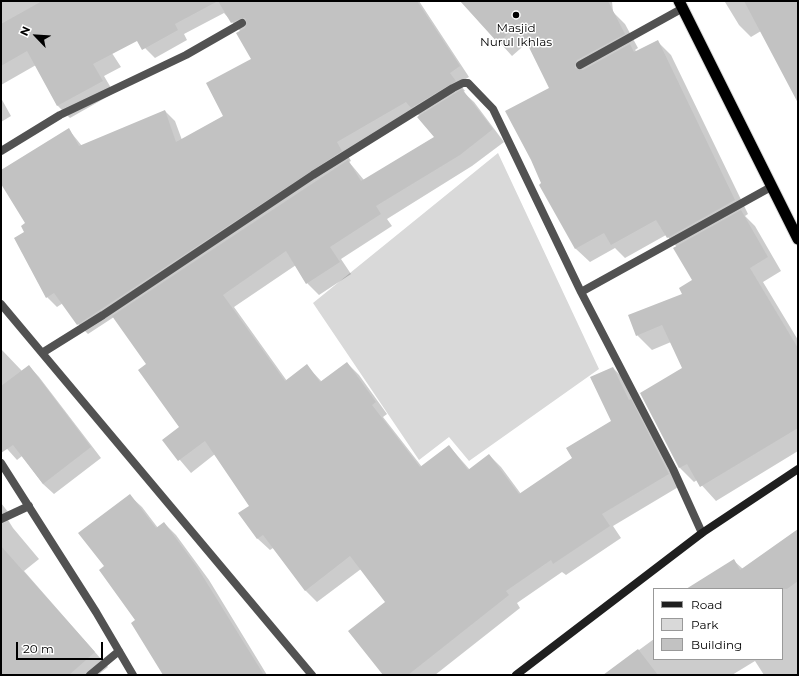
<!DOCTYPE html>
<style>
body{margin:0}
#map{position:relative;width:799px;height:676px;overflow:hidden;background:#fff;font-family:Montserrat,sans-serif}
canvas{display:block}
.frame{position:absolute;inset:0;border:2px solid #000;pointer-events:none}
.legend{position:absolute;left:653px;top:588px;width:130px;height:72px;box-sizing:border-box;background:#fff;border:1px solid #999;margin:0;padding:5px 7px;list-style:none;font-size:12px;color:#000}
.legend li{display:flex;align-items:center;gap:8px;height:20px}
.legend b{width:20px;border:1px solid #999}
.north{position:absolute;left:16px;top:16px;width:40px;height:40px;-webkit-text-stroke:3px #fff;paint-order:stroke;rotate:295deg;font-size:11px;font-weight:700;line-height:16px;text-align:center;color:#000}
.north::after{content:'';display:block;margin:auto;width:14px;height:18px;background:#000;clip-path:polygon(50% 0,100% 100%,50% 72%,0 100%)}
.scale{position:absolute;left:16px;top:642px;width:87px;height:18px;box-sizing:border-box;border:2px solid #000;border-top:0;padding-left:5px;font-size:12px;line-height:14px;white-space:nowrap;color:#000;-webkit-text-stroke:3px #fff;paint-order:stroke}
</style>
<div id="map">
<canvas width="799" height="676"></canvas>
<div class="frame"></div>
<ul class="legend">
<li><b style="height:5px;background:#1f1f1f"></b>Road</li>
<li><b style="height:11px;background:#d9d9d9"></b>Park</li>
<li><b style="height:11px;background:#c2c2c2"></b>Building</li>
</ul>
<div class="north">N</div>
<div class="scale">20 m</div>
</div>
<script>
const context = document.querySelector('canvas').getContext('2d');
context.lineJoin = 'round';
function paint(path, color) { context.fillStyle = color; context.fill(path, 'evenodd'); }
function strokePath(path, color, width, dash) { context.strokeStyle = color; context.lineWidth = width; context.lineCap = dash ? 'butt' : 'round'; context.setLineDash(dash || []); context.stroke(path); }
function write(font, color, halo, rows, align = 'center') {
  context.font = font + ' Montserrat,sans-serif'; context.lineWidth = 3; context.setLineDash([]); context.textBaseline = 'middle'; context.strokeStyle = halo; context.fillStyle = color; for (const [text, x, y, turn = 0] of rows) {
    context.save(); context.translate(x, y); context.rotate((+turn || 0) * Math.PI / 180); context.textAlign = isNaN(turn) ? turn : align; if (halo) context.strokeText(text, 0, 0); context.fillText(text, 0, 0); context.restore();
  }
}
paint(new Path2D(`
 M498,153L599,369L469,461L449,437L419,460L313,303Z`), '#d9d9d9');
paint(new Path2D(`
 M1,1H75L84,10L121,67L104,76L114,93L70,118L58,106L36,65L1,85Z
 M119,1H419L469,77L459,83L465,91L463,92L474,102L504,142L472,166L387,219L392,226L341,259L351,274L319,295L307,283L296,265L234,307L287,381L307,366L322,382L347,363L359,375L387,414L383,417L422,467L449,446L470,470L489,455L501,467L521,494L573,459L612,422L613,368L625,380L680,486L613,526L621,538L566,575L562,572L517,603L520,608L435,675H384L404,613L361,569L317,602L305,590L273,548L270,550L258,539L240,514L250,506L215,454L191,473L163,440L181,427L148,364L114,317L88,334L78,324L63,303L57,307L47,297L27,223L1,182V171L69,130L82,146L165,111L175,121L182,140L224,116L252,60L240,31L224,13L184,34L187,40L155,58L145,48ZM416,112L435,137L364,180L349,162L351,161L346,152Z
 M462,1H612L613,12L625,24L638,48L635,50L637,52L657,41L671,55L748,214L745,216L755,226L781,271L763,282L798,340V451L716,501L697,480L694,482L680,468L641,394L683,368L671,342L652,350L637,335L684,294L694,280L677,247L666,235L625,258L615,248L590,262L576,249L540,185L543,184L550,88L528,42L512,56Z
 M798,1V101L761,31L751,37L739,25L725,2Z
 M1,98L11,116L1,122Z
 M1,349L22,371L29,366L39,377L101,458L54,494L43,484L22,456L17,460L1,442Z
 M129,495L142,507L158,528L164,523L176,535L209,580L267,675H164L137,621L105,567Z
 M1,503L12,517L8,520L13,528L39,559L24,571L108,667L98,675H1Z
 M798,531V675H764L755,661L732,675H605L654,639V659H782V589H688L734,561L743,569Z`), '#0003');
paint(new Path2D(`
 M42,1H417L460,66L450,73L456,81L411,108L406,102L337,142L342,151L77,325L54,293L46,298L14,238L24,232L21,226L25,223L1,184V170L69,128L79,146L165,110L176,142L223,116L206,83L251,59L236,33L245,28L247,23L245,18H242L231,23L218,1L175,24L178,30L142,50L137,41L93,64L103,81L57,106L27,51L1,66V24Z
 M460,1H608L625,34L577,60L575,65V68L583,70L630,44L634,52L658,40L735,200L667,238L656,220L611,245L604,233L575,249L539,185L541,183L531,160L505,111L549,88L518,25L498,43Z
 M744,1H798V103Z
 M462,89L493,129L460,155L376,206L381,214L330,247L340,262L306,284L286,251L223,295L285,381L307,364L320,382L347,362L376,402L372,405L420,467L449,445L468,470L489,454L519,494L572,458L566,448L611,421L590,377L613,367L629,400L631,399L669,474L602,514L610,526L553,564L551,560L506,591L509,595L408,675H383L348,631L385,602L350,556L305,591L263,535L257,539L238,513L249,506L205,441L178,461L162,440L179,427L138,370L146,364L112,316L348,160L361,181L434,137L417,117Z
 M741,210L768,257L750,268L798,348V428L700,487L687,464L679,468L640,393L682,368L662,325L636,336L628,315L682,294L679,288L692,280L673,248Z
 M29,365L91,447L43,484L13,445L1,453V386Z
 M130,494L156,528L164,522L197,567L264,675H163L131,623L135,620L99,570L104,566L78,533Z
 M798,529V581L787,589H686L734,559L740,570Z
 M1,546L95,652L69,675H1Z
 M638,649L658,675H603Z`), '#c2c2c2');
const trunk = new Path2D(`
 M679,1L798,239`);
strokePath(trunk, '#dbdbdb', 13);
strokePath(new Path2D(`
 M580,65L683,8
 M1,151L60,115L186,55L242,23
 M581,292L771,187
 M1,304L312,675
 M42,353L103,315L313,175L453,88L463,83H468L493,109L581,292L673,469L702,533
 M1,463L96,612L133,675
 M1,519L29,506
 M90,675L119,651`), '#525252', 8);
strokePath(new Path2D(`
 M516,675L702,533L798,469`), '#1f1f1f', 8);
strokePath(trunk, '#000', 11);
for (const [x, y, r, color] of [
 [516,15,4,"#000"]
]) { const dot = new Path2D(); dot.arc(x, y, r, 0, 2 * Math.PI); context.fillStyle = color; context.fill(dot); strokePath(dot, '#fff', 1.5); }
write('12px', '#000', '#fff', [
 ["Masjid",516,28],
 ["Nurul Ikhlas",516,42]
]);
</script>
